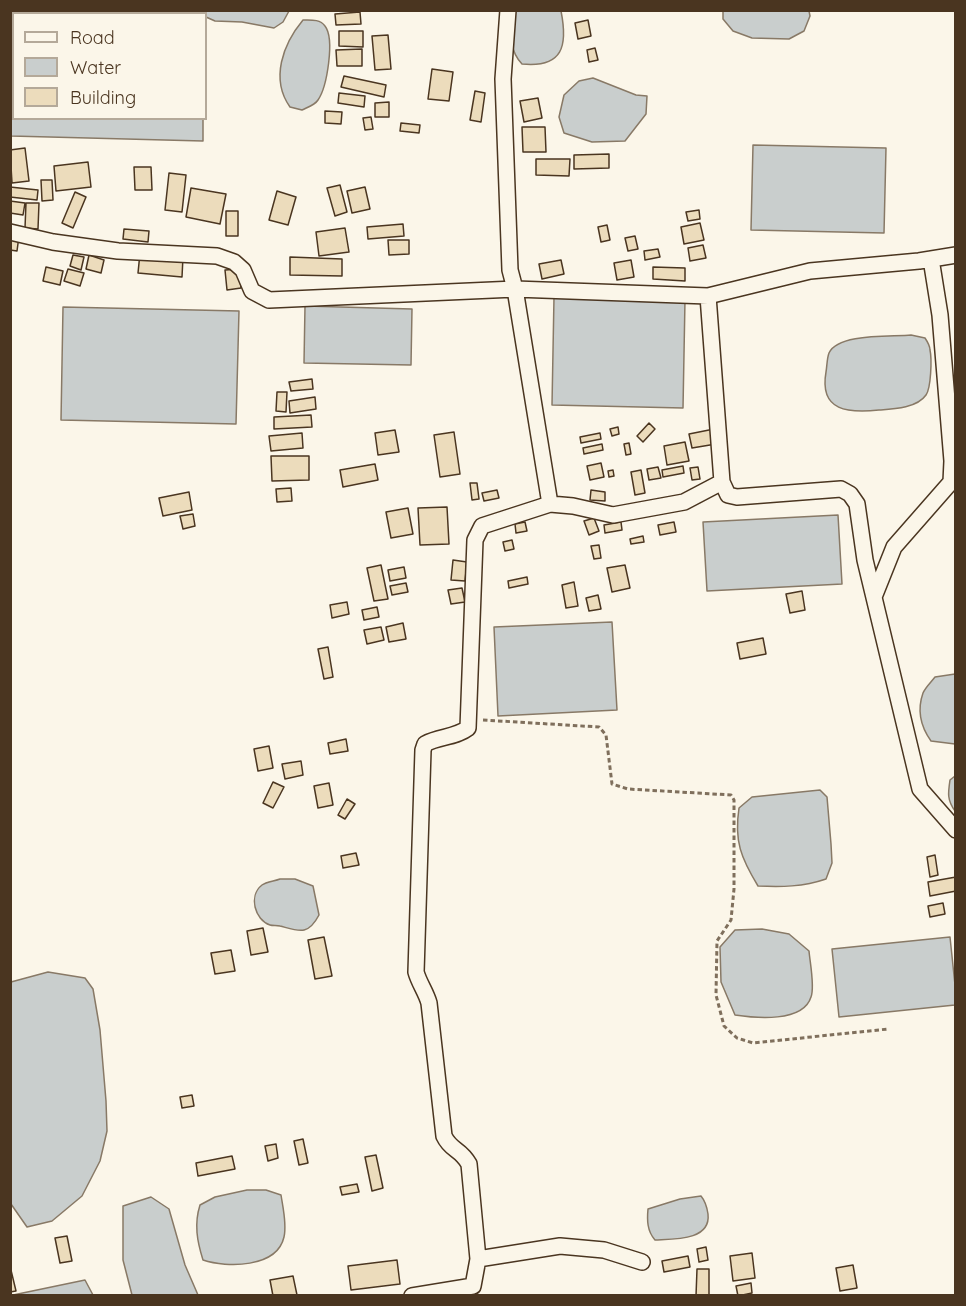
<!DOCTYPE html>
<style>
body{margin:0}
#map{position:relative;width:966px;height:1306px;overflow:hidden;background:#fbf6e9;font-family:Quicksand,sans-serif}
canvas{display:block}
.frame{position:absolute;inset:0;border:12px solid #4a3520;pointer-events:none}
.legend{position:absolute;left:12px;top:12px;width:195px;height:108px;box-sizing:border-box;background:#fbf6e9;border:2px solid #b4a999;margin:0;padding:8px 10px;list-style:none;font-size:18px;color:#4a3520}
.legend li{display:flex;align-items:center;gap:12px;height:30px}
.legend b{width:30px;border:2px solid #b4a999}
</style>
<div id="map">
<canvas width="966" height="1306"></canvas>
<div class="frame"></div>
<ul class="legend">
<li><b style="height:8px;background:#fbf6e9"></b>Road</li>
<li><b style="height:16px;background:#c9cecd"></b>Water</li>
<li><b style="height:16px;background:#ecdcbc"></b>Building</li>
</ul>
</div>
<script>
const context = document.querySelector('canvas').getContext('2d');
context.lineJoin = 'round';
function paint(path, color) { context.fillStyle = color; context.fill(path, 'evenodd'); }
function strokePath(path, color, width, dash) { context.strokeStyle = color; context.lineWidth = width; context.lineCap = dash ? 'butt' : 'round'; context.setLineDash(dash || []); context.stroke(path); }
const water = new Path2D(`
 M200,11V10L289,11L283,22L274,28L242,22L215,21L206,17V14L200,13Z
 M513,11H561C568,46 563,68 522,64C507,48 512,31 513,11Z
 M723,11H809L810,16L804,31L789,39L752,38L733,31L723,19Z
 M303,20C311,20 320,19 325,26C335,39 327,87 318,100C315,105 308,107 302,110L290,107C270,79 283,44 303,20Z
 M11,39H14V118L203,119V141L11,136Z
 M593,78L636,95L647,96L646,114L625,141L592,142L564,133L559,117L564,95L579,81Z
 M753,145L886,148L884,233L751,230Z
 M554,297L685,300L683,408L552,405Z
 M305,306L412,309L411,365L304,363Z
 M63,307L239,311L236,424L61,420Z
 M911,335L925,338C927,341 930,346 930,350C932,359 931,388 926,395C917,408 894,409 879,410C849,413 819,412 826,372C827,366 827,358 829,353C838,333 891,337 911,335Z
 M838,515L842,584L707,591L703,522Z
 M612,622L617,710L498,716L494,627Z
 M955,674V744L931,741C921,727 917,710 923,693C925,688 931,682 935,677Z
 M955,776V811C947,800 948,793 950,780Z
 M820,790L827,797L831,844L832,863L826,879C803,887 781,887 758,886C741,858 734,841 739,808L752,797Z
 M280,879H295L313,886L319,915C308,936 299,931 280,926C277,925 273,926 270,925C255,920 248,896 262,885C266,882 275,881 280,879Z
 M762,929L789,934L809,951C810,963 815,987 811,997C803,1023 755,1018 735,1015L721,982L720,947L735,930Z
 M950,937L955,985V1005L839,1017L832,949Z
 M48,972L85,978L93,989L100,1030L106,1101L107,1131L100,1161L82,1196L52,1221L27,1227L11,1204V982Z
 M247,1190H266L281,1195C283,1208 287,1224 284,1237C277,1268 227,1268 203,1260C197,1241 194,1224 200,1205L215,1197Z
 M701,1196C706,1202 707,1207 708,1214C711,1241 673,1239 655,1240C647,1231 647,1220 648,1209L680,1199Z
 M151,1197L169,1209L185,1265L198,1295H132L123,1260V1206Z
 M85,1280L93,1295H13Z`);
paint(water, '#c9cecd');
strokePath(water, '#887966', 1.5);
const building = new Path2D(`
 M91,10H106L116,12L90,14Z
 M360,12L361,24L336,25L335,14Z
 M588,20L591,36L578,39L575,23Z
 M339,31H363V47L339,46Z
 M388,35L391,69L375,70L372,36Z
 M595,48L598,60L589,62L587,50Z
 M362,49V66H337L336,50Z
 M432,69L453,72L449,101L428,99Z
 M344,76L386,85L384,97L341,87Z
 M475,91L485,93L481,122L470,120Z
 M339,93L365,96L364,107L338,103Z
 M538,98L542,118L524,122L520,101Z
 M389,102V117H375V103Z
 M325,111L342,112L341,124L325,123Z
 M371,117L373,129L365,130L363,118Z
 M401,123L420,125L419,133L400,131Z
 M522,127H545L546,152H523Z
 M25,148L29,181L12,183L10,150Z
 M609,154V168L574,169V155Z
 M536,159H570L569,176L536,175Z
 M88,162L91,187L56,191L54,166Z
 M134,167H151L152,190H135Z
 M169,173L186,175L182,212L165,210Z
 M41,180H52L53,200L42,201Z
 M340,185L347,212L335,216L327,188Z
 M10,187L38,190L37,200L10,197Z
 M365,187L370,209L352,213L347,191Z
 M191,188L226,194L220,224L186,217Z
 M277,191L296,197L288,225L269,220Z
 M75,192L86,197L73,228L62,223Z
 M10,201L25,203L23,215L10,213Z
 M26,203H39L38,229L25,228Z
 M699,210L700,219L688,221L686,212Z
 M226,211H238V236H226Z
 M700,223L704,240L684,244L681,227Z
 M403,224L404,236L368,239L367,227Z
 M607,225L610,240L601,242L598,227Z
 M345,228L349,252L319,256L316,232Z
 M124,229L149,231L148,242L123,239Z
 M10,236H19L17,251L10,250Z
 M635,236L638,249L628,251L625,238Z
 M388,240H409V254L389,255Z
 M703,245L706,258L690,261L688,248Z
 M658,249L660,257L645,260L644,251Z
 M140,253L183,257L182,277L138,273Z
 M73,255L84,257L81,270L70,266Z
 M89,255L104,260L101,273L86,269Z
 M290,257L342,259V276L290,275Z
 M561,260L564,274L542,279L539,264Z
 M631,260L634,277L617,280L614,263Z
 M46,267L63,271L60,285L43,281Z
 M653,267L685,268V281L653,279Z
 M68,269L84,273L80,286L64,281Z
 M239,269L241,288L227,290L225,270Z
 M312,379L313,389L291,391L289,382Z
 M277,392H287L286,412L276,411Z
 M315,397L316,409L290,413L289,401Z
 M311,415L312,427L274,429V417Z
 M649,423L655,429L643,442L637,436Z
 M618,427L619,434L612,436L610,429Z
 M714,429L716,444L692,448L689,434Z
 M395,430L399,452L378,455L375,433Z
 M454,432L460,474L440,477L434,435Z
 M302,433L303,448L271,451L269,436Z
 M600,433L601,439L581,443L580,437Z
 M685,442L689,461L667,465L664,446Z
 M629,443L631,454L626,455L624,444Z
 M602,444L603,450L584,454L583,448Z
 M271,456H309V480L272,481Z
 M601,463L604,477L590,480L587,466Z
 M375,464L378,480L343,487L340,470Z
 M683,466L684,473L663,477L662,470Z
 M658,467L661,478L649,480L647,469Z
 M698,467L700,479L692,480L690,468Z
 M613,470L614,476L609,477L608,471Z
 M641,470L645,493L635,495L631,472Z
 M470,483H477L479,499L472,500Z
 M291,488L292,501L277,502L276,489Z
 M497,490L499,498L484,501L482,493Z
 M591,490L605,492V501L590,500Z
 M189,492L192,510L163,516L159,498Z
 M447,507L449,544L420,545L418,508Z
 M408,508L413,534L391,538L386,512Z
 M193,514L195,526L183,529L180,516Z
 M594,518L599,531L589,535L584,521Z
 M525,522L527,531L516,533L515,524Z
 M621,522L622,530L605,533L604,525Z
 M674,522L676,532L660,535L658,525Z
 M643,536L644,542L631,544L630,539Z
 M512,540L514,549L505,551L503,542Z
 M599,545L601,558L594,559L591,546Z
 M453,560L467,562L465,581L451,580Z
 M381,565L388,599L374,601L367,568Z
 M625,565L630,588L612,592L607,568Z
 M404,567L406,578L390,581L388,570Z
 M527,577L528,584L509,588L508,581Z
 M574,582L578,606L566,608L562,585Z
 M406,583L408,592L392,595L390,586Z
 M462,588L465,602L451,604L448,590Z
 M802,591L805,610L790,613L786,594Z
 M598,595L601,609L589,611L586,598Z
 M347,602L349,614L332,618L330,605Z
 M377,607L379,617L364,620L362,610Z
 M403,623L406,639L389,642L386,627Z
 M381,627L384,640L367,644L364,630Z
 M763,638L766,654L740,659L737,643Z
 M328,647L333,677L324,679L318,649Z
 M346,739L348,751L330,754L328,743Z
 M269,746L273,768L258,771L254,749Z
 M301,761L303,775L285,779L282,764Z
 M273,782L284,787L273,808L263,803Z
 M329,783L333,805L318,808L314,786Z
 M347,799L355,804L345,819L338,815Z
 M356,853L359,865L343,868L341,856Z
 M935,855L938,875L930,877L927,857Z
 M956,877V891L930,896L928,882Z
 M943,903L945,914L930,917L928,906Z
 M263,928L268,952L251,955L247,931Z
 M324,937L332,976L315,979L308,940Z
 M231,950L235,971L215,974L211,953Z
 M192,1095L194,1106L182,1108L180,1097Z
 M303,1139L308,1163L299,1165L294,1141Z
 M276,1144L278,1158L268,1161L265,1146Z
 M376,1155L383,1188L372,1191L365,1157Z
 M232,1156L235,1169L198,1176L196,1163Z
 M357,1184L359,1192L342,1195L340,1187Z
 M67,1236L72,1261L60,1263L55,1238Z
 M706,1247L708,1260L699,1262L697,1249Z
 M752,1253L755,1278L733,1281L730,1256Z
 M688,1256L690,1267L664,1272L662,1261Z
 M397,1260L400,1284L351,1290L348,1266Z
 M853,1265L857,1288L840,1291L836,1268Z
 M10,1266L16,1291L10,1292Z
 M697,1269H709V1296H696Z
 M293,1276L297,1295L273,1296L270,1280Z
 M751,1283L752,1293L738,1296L736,1286Z`);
paint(building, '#ecdcbc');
strokePath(building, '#4a3520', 1.5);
const minor = new Path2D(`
 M508,10L503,79L510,270L515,289L708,296L722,482L728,495L737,497L841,489L850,494L857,504L865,560L920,789L956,830
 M10,232L53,242L118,251L217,256L234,262L243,270L252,291L269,300L515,289L550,504L482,526L475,540L468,728C455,738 439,736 425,744L423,750L416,972C419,983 426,992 429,1003L444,1136C451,1151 460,1148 469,1164L478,1259
 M708,296L810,271L919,261L956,255
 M550,504L573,506L613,515L684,502L722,482
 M874,597L894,547L951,482L952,461L940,315L931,259
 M412,1296L473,1286L478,1259L560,1246L604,1250L642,1262`);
strokePath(minor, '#4a3520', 18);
strokePath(new Path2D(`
 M483,720L599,727L606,735L612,784L628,789L731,795L734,800V889L731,920L717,941L716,995L724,1026L737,1038L753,1043L888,1029`), '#7f6f5c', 3, [4.5, 3]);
strokePath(minor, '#fbf6e9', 15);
</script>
